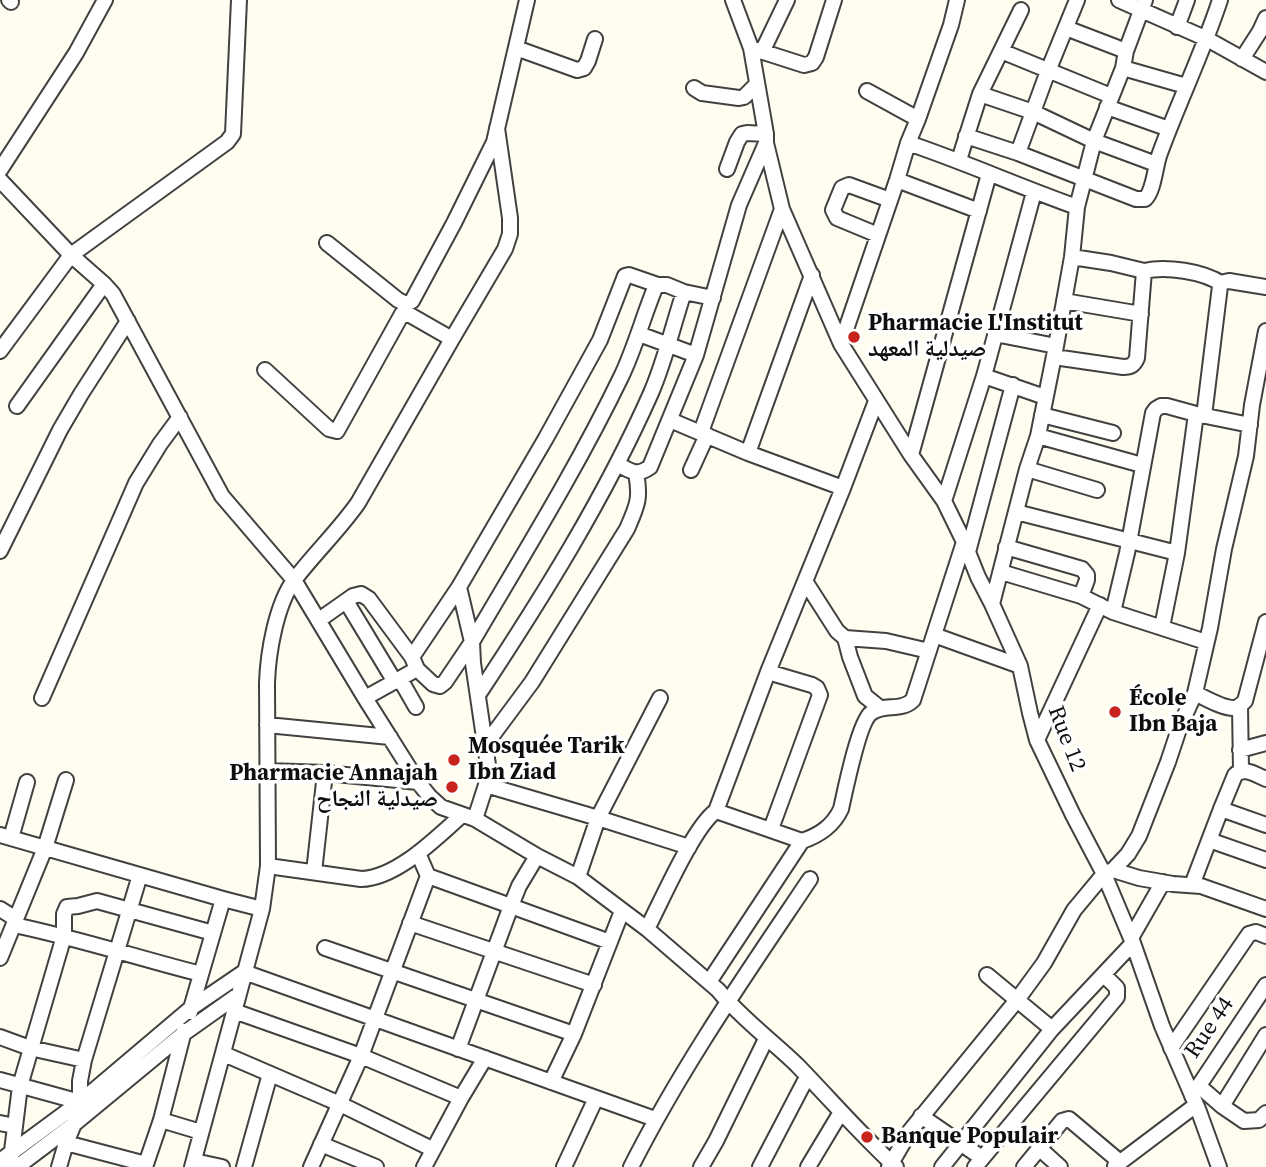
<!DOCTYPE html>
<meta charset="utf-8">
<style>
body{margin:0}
canvas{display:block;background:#fffdef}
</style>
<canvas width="1266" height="1167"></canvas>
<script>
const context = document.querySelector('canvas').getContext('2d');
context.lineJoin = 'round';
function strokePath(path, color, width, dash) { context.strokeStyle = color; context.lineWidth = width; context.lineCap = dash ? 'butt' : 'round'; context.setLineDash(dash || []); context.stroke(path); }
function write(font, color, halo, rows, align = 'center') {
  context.font = font + ' "Source Serif 4","Noto Naskh Arabic",serif'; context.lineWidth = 7; context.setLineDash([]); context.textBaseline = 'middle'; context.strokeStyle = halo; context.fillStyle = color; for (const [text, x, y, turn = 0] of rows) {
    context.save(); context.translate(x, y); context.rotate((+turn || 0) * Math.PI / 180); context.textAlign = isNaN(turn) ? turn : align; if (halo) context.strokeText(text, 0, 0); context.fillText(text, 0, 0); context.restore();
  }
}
const minor = new Path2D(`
 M9,0L11,2
 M733,0L751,48L766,134V143L782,209L841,344L911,455L944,501L964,542L978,577L992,604L1020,666L1030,713L1037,740L1073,815L1104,874L1133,943L1162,1026L1198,1109L1219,1167
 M1119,0L1207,39L1266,72
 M1177,27L1187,0
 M1066,28L1126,51
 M516,48L577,70L584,68L588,61L595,39
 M751,48L804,65L812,63L816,57L834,0
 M1001,51L1111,96
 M762,52L787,0
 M1242,59L1260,31L1266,18
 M1123,68L1186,86
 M694,88L702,93L739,98L744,97L757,84
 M867,91L918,119
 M980,94L1033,112L1094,141L1156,164
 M1107,107L1169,129
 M966,136L1018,153L1136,199H1145C1154,191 1155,166 1160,153C1179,101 1203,52 1220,0
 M908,143C965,162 1020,187 1077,207
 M1018,153L1048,71L1077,0
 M959,160L980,94L1021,10
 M727,169L737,142L742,134L747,133L766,134
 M0,170L76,53L105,0
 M0,180L71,255L104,284L113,294L222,496L294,580L365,698L418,782L430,797L441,807L475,819L537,856L578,877L647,929L718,990C741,1018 771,1040 797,1065C830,1099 861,1135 896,1167
 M897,180L979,211
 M878,235L837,218L833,210L842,188L849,185L890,200
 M327,243L398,300L406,304L412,301L454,223L494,142L527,0
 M1072,257L1111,263L1144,271
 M1064,301L1141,314
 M639,334L696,355
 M995,334L1056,346
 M841,344L897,180L908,143L918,119L951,25L957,0
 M0,351L71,255L227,142L233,134L239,0
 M1054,357L1123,367C1131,367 1134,365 1137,358L1144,271C1166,266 1203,271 1222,284
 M265,370L329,429L337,431L402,314L410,315L452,339
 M984,376L1045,397
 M17,406L104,284
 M1042,415L1113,433
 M1204,416L1220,286L1224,282L1229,281L1266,287
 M670,420L748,453L843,488
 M701,432L782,209
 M1038,436L1142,465
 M748,453L812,275
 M911,455L989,174
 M617,464C631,471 636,477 650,467L696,355L739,205L766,143
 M1027,469L1097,490
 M691,470L707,435
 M944,501L984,376L1034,192
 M1016,512L1177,553
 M1006,547L1082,569L1087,575V580L1081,596
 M0,551L60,430L81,394L128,321
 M968,552L1013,385
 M1001,572L1081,596L1113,612L1206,642
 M805,581L837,631L845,638L886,641L929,651
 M346,601L395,682
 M992,604L1027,469L1038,436L1056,346L1072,257L1077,207L1094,141L1123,68L1126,51L1145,0
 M1113,612L1127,553L1153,413L1156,409L1161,406H1167L1196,414L1250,425
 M319,620L353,596L361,594L369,599L412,657L417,669L433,684L440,686L445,682L472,642L459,587
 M1162,627L1177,553L1196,414
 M934,635L1020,666
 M845,638L850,657L865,696L880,708
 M412,657L459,587L546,438L600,340L625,276L629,275L658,285
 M768,672L812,685L817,688L820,695L771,829
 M400,679L416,707
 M1195,693C1205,698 1224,709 1235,708C1239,707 1242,704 1245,701L1266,622
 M478,695C542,598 604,499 651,393C665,361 673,325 684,292
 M42,698L136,483L160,444L180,417
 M365,698L417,669
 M1240,706L1241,770
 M267,725L390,737
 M1037,740L1100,605
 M486,744L532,682L627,529C637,506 641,499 636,473
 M1240,750L1266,743
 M268,771L325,773L418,782
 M1266,779C1256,775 1244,766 1235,775L1221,809L1266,825
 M486,785L598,818L689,847
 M716,811L802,841
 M475,819L486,785L488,765L473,663L472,642C523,555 577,468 621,377C635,348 643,317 655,288L658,285H667L684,292L713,298
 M0,835L223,899L262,909
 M11,838L27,782
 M1209,840L1266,860
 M418,853L428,876L610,942
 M268,866L361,879C397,878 436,838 462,815
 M1113,870L1139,878L1173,884L1201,886L1266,909
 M314,872L325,773
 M578,877L598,818L660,698
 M1192,885L1221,809
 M0,909L16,919
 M410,923L594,985
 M14,925C77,938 138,958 201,974
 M647,929C661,902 694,826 716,811L768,672L843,488L876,401
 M1131,938L1163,882
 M325,948L574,1034
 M0,958L45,848L66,780
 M987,975L1052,1029
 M709,982L802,841C820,835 833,826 841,809C845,791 859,722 871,713C884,703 901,712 913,700L964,542
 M234,1011L361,1056L461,1098
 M190,1012L223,899
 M0,1037L30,1048L84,1060
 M1171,1048L1249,934L1256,932L1266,936
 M458,1049L511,906L519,886L537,856
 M224,1054L340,1104L432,1149
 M0,1080L80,1102
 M551,1082L574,1034L622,911
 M1199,1086L1222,1106L1244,1121L1259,1120L1266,1113
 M1192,1096L1266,985
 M1222,1106L1266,1035
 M921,1116L982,1158
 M161,1120L201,1132
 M0,1123L15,1126
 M66,1143L146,1164
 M321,1144L376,1167
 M1039,1148L1060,1167
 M0,1161L80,1102L191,1008L244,972L655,1119
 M194,1161L222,1167
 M1115,1166L1196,1105
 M10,1167L20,1086L64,936V914L67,907L78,906L97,901L213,933
 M17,1167L74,1124L183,1034L238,995
 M59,1167L66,1143L74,1124L80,1102V1081L84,1060L140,875
 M145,1167L161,1120L184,1031
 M192,1167L262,909L268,866L267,683C268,653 276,604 295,579C315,553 339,530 358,503L452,339L505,249L510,234V218L497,128
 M244,1167L270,1074
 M311,1167L361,1056L428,876
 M424,1167L461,1098L485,1058
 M564,1167L596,1098
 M631,1167C682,1066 747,973 810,879
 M701,1167L716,1141L766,1039
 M760,1167L807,1077
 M808,1167L841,1112
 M889,1167L910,1131L1017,1000L1044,963L1074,910L1104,874L1113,870L1128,854L1139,836L1168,762L1180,726L1195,693L1210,628L1224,549L1246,456L1252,405L1266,331
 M942,1167L1052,1029L1133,943
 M975,1167L1117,997V988L1104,975
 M1024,1167L1062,1121L1069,1119L1120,1162`);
strokePath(minor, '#414141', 18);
strokePath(minor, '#fff', 14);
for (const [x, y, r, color] of [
 [854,337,7,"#c8231c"],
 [1115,712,7,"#c8231c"],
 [454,760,7,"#c8231c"],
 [452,787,7,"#c8231c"],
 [867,1137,7,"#c8231c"]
]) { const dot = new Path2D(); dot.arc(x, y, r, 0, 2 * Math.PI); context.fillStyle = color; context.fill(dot); strokePath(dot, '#fff', 2.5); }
write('bold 23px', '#0e0e0e', '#fff', [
 ["Pharmacie L'Institut",868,324],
 ["صيدلية المعهد",868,350],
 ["École",1129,699],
 ["Ibn Baja",1129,725],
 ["Mosquée Tarik",468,747],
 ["Ibn Ziad",468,773],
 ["Pharmacie Annajah",438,774,"right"],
 ["صيدلية النجاح",438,800,"right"],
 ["Banque Populair",881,1137]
], 'left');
write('23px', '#0e0e0e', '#fff', [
 ["Rue 12",1066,739,69],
 ["Rue 44",1210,1028,-56]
]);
</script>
